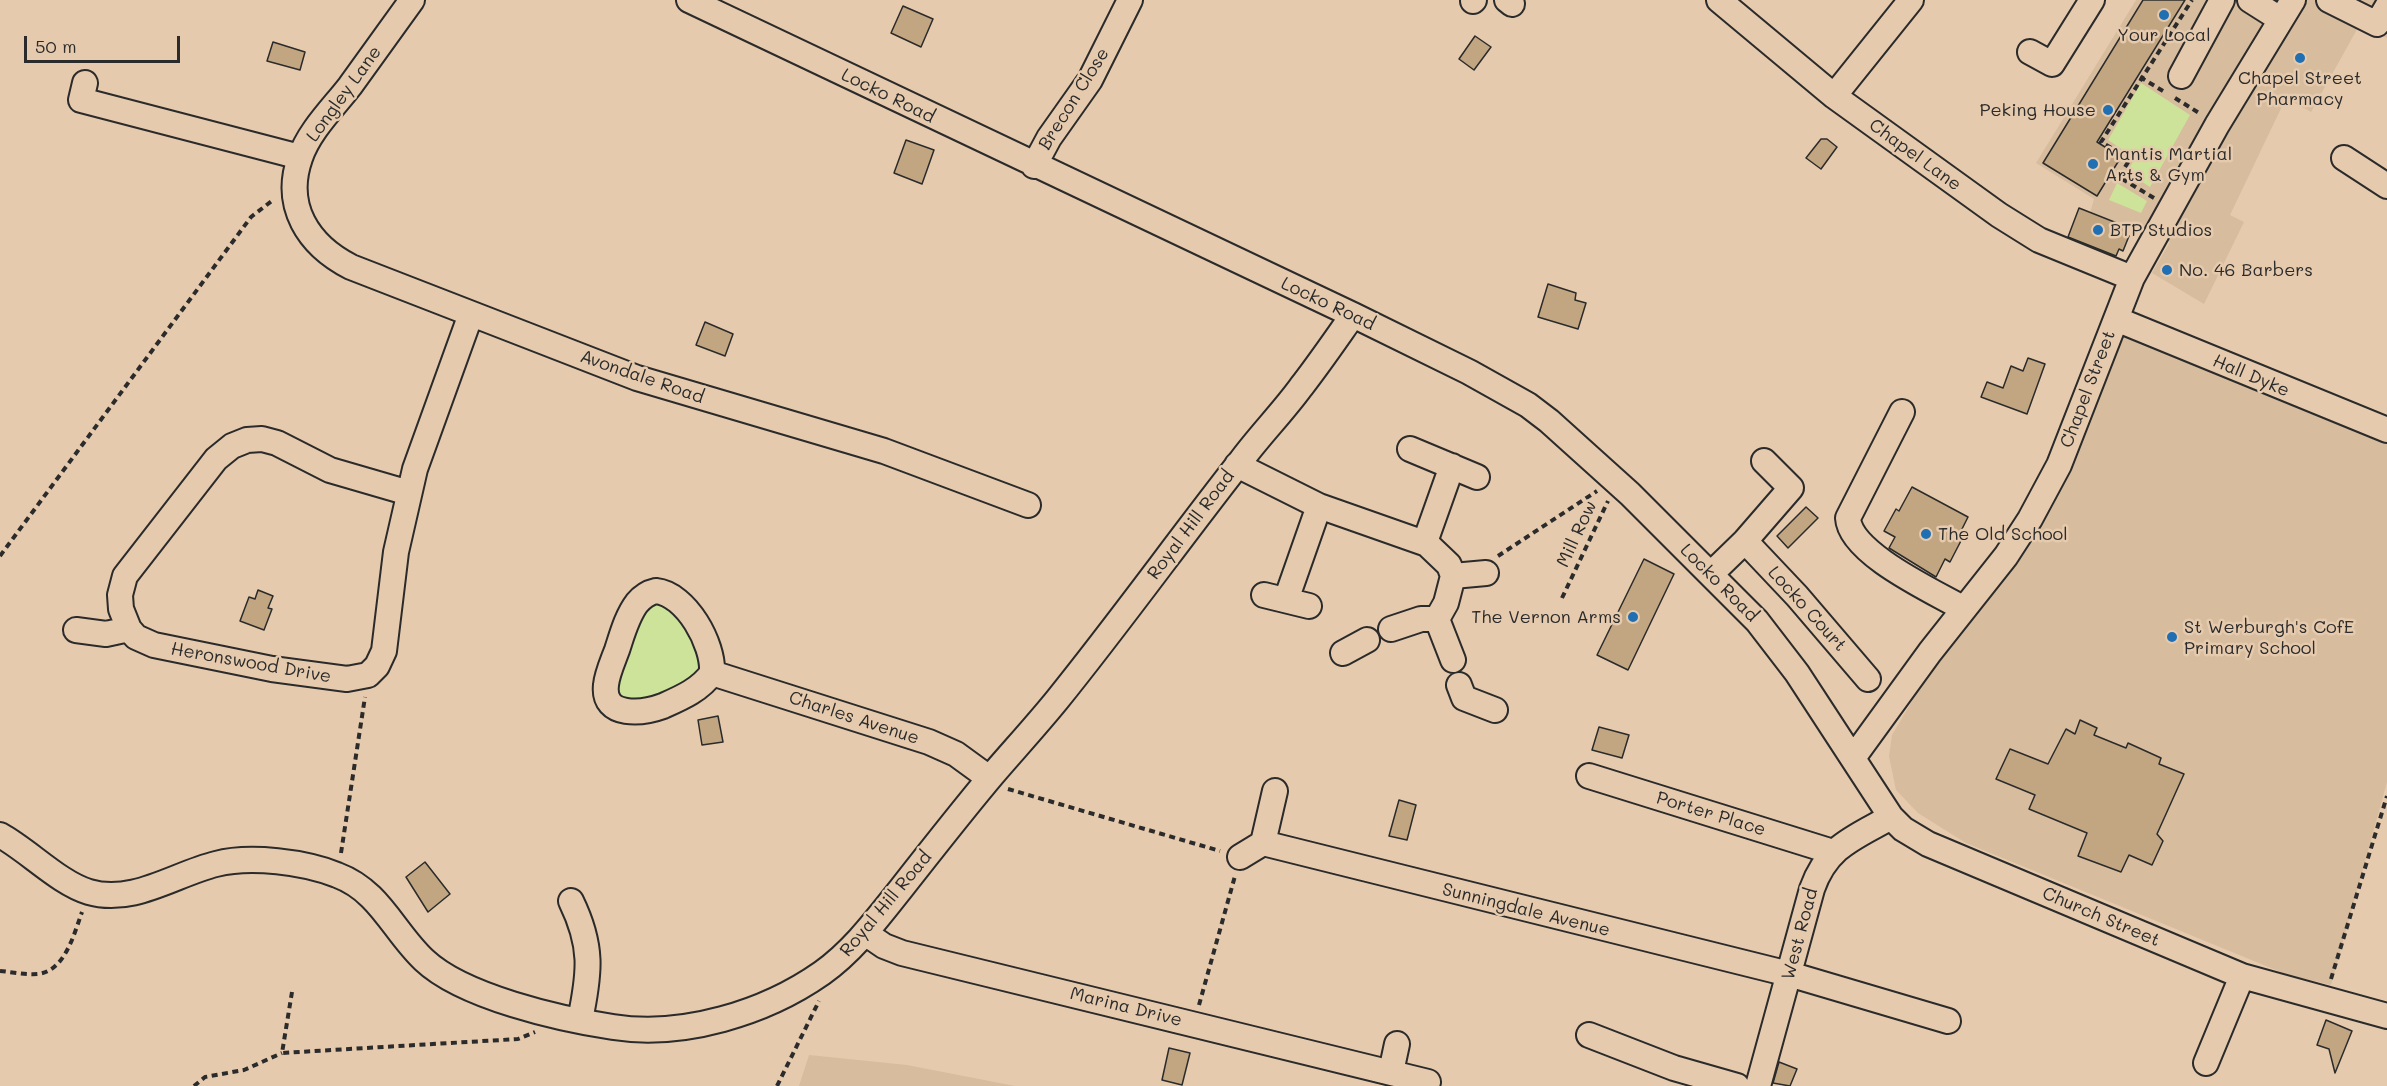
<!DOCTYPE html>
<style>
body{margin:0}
#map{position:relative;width:2387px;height:1086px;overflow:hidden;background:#e6caad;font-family:Mali,sans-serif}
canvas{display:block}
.scale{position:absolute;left:24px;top:36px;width:156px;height:27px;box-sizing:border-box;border:3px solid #2b2b2b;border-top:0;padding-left:8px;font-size:18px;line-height:21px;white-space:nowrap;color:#2b2b2b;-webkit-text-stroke:4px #e6caad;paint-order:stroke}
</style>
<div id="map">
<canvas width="2387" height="1086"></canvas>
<div class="scale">50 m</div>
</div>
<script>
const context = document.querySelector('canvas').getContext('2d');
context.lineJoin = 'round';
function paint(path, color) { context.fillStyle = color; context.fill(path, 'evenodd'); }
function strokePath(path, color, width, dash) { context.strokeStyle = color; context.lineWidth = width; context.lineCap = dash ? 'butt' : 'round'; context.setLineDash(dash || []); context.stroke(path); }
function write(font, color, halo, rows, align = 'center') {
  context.font = font + ' Mali,sans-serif'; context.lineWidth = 5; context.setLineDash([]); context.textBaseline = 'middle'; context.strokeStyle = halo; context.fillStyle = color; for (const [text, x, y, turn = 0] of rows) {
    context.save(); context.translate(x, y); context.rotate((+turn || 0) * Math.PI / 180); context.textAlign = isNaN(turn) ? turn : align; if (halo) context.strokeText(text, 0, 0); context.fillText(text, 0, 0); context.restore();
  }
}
paint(new Path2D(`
 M2136,0H2387V38L2360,24L2311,112L2286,98L2230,215L2244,222L2204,304L2152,273L2170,242L2090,213L2094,199L2036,163Z
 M2127,328L2387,438V782L2331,985L2288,975L1966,843L1918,813L1896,790L1889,756L1892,735L1918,691L1998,583L2057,496Z
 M809,1055L907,1065L1015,1086H799Z`), '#d7bc9e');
paint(new Path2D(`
 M2141,83L2190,115L2150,187L2127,172L2135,158L2108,140Z
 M2117,183L2147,201L2141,213L2109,200Z
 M657,599L682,617L700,654V668L692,680L640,705L620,696L617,680L635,621Z`), '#cce399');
const building = new Path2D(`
 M2143,0H2185L2097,142L2121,157L2097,196L2043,163Z
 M903,6L933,19L921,47L891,33Z
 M1475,36L1491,47L1474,70L1459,59Z
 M273,42L305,52L300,70L267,61Z
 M1821,139H1827L1837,147L1821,169L1806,158Z
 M906,140L934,150L922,184L894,173Z
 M2079,208L2127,227L2124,234L2129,236L2123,251L2119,249L2116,256L2068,237Z
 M1548,284L1576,293L1575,300L1586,303L1578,329L1538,317Z
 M705,322L733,334L725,356L696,345Z
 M2028,358L2045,364L2027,414L1981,397L1987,382L2003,388L2011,366L2023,371Z
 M1912,487L1968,517L1960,533L1964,535L1950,562L1945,559L1936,577L1889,548L1895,537L1884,531L1896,509L1899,511Z
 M1806,507L1818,518L1788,548L1777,536Z
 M1644,559L1674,574L1628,670L1597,655Z
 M258,590L273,596L268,608L272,609L264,630L240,621L249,597L255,599Z
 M718,716L723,742L702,745L698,720Z
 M2080,720L2097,728L2094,735L2126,748L2128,743L2161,758L2159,764L2184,774L2157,834L2163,841L2152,865L2129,855L2121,872L2078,856L2087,833L2029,809L2035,795L1996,779L2010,749L2048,764L2066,729L2075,734Z
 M1599,727L1629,735L1622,758L1592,750Z
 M1399,800L1416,805L1407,840L1389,836Z
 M425,862L450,894L428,912L406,877Z
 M2326,1020L2352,1031L2335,1073L2329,1049L2317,1045Z
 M1169,1048L1190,1053L1182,1085L1162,1080Z
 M1779,1062L1797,1069L1790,1086L1773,1083Z`);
paint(building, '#c2a681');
strokePath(building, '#2b2b2b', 1.5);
const minor = new Path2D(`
 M412,0C391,29 371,57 350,86C333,108 309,131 300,158C283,206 308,245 351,267L637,378L884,451L1028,505
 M689,0L1353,315L1469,372L1528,405L1549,421L1630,494L1757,621L1797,673L1891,817L1903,829L1928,844L2242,976L2387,1016
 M1507,0L1512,4
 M1719,0L1834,96L1999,215L2039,240L2132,278
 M2250,0L2280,19
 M2329,0L2377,24L2387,7
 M1473,1L1474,0
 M2030,52L2052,64L2092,0
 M2181,76L2222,0
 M85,83L81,100L300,157
 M1834,96L1911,0
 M2344,158L2387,186
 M1034,166L1049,138L1090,80L1130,0
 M2116,319L2387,430
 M1902,412L1848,518C1850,554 1935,592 1964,609
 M1410,449L1477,477
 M1237,465L1319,506L1427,544L1449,565L1453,576L1446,603L1437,619
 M409,493L330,470L277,443L262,439L247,440L232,446L216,459L125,576L120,595L121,609L129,629L136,637L154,645L272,669L347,679L368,675L377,666L384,651L396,552L415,469L471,314
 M1745,541L1797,596L1868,679
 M1425,542L1452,466
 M1711,574L1745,541L1791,488L1764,461
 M1453,576L1486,573
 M1264,595L1309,606
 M1286,600L1319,506
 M1437,619L1453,660
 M1391,629L1421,619H1437
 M76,630L106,634L129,629
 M1343,653L1367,640
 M712,673C714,644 686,594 656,591C647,593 642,597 637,603C627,616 622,635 617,650C613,661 607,674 606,685C602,719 644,713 663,706C681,698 700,690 712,673L929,742L956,754L989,778
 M1459,685L1464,698L1495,710
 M1853,758L1930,652L2006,556L2030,519L2059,465L2132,278L2217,125L2293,0
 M1589,776L1833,852
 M1275,791L1263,843L1789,974L1948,1021
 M0,835C29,851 59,883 89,892C133,905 175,874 216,864C250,855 305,862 337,875C380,891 393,931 424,960C463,997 560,1019 613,1027C683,1038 765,1013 822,973C853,951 876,920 900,890C929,853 958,816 988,780C1011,753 1035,727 1057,700C1120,622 1178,541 1240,462C1259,436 1282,413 1301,387C1319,364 1336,339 1353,315
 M1240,857L1263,843
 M571,901C593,946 590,972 580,1020
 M865,933L884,946L902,953L1428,1082
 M1589,1035L1674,1068L1737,1086
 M2206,1063L2242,976
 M1391,1072L1397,1044
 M1758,1086L1812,889C1827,846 1854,838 1891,817`);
strokePath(minor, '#2b2b2b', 28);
strokePath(new Path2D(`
 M2140,77L2163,91
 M2175,98L2199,113
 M2154,198L2119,177L2130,159L2101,142L2192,0
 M0,556L251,217L273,200
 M1498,556L1597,491
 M1562,598L1608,501
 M1008,789L1220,851
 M341,853L365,697
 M0,971C12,972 26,975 38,974C65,971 74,934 82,912
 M2331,979L2387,796
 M292,992L282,1053L518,1039L535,1032
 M1199,1005L1235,876
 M194,1086L205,1077L244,1070L282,1053
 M777,1086L819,1001`), '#2b2b2b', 4, [6, 4.5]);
strokePath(minor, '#e6caad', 24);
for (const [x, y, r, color] of [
 [2164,15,6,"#1f6fb2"],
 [2300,58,6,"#1f6fb2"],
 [2108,110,6,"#1f6fb2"],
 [2093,164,6,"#1f6fb2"],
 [2098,230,6,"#1f6fb2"],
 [2167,270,6,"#1f6fb2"],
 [1926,534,6,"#1f6fb2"],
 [1633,617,6,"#1f6fb2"],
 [2172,637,6,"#1f6fb2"]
]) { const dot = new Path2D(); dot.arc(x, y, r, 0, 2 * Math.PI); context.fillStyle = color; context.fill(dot); strokePath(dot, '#e6caad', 2); }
write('18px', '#2b2b2b', '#e6caad', [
 ["Your Local",2164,35,"center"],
 ["Chapel Street",2300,78,"center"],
 ["Pharmacy",2300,99,"center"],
 ["Peking House",2096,110,"right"],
 ["Mantis Martial",2105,154],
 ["Arts & Gym",2105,175],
 ["BTP Studios",2110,230],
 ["No. 46 Barbers",2179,270],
 ["The Old School",1938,534],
 ["The Vernon Arms",1621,617,"right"],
 ["St Werburgh's CofE",2184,627],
 ["Primary School",2184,648]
], 'left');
write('18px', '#2b2b2b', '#e6caad', [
 ["Longley Lane",344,94,-54],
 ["Locko Road",888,96,26],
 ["Brecon Close",1074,99,-58],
 ["Chapel Lane",1915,155,36],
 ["Locko Road",1328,304,25],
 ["Hall Dyke",2251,376,23],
 ["Avondale Road",642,377,19],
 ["Chapel Street",2088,389,-69],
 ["Royal Hill Road",1191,525,-53],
 ["Mill Row",1577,534,-65],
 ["Locko Road",1719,583,45],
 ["Locko Court",1807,609,48],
 ["Heronswood Drive",251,663,10],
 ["Charles Avenue",854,718,18],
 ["Porter Place",1711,814,17],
 ["Royal Hill Road",886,904,-50],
 ["Sunningdale Avenue",1526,910,14],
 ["Church Street",2101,917,23],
 ["West Road",1800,934,-75],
 ["Marina Drive",1126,1007,14]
]);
</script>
